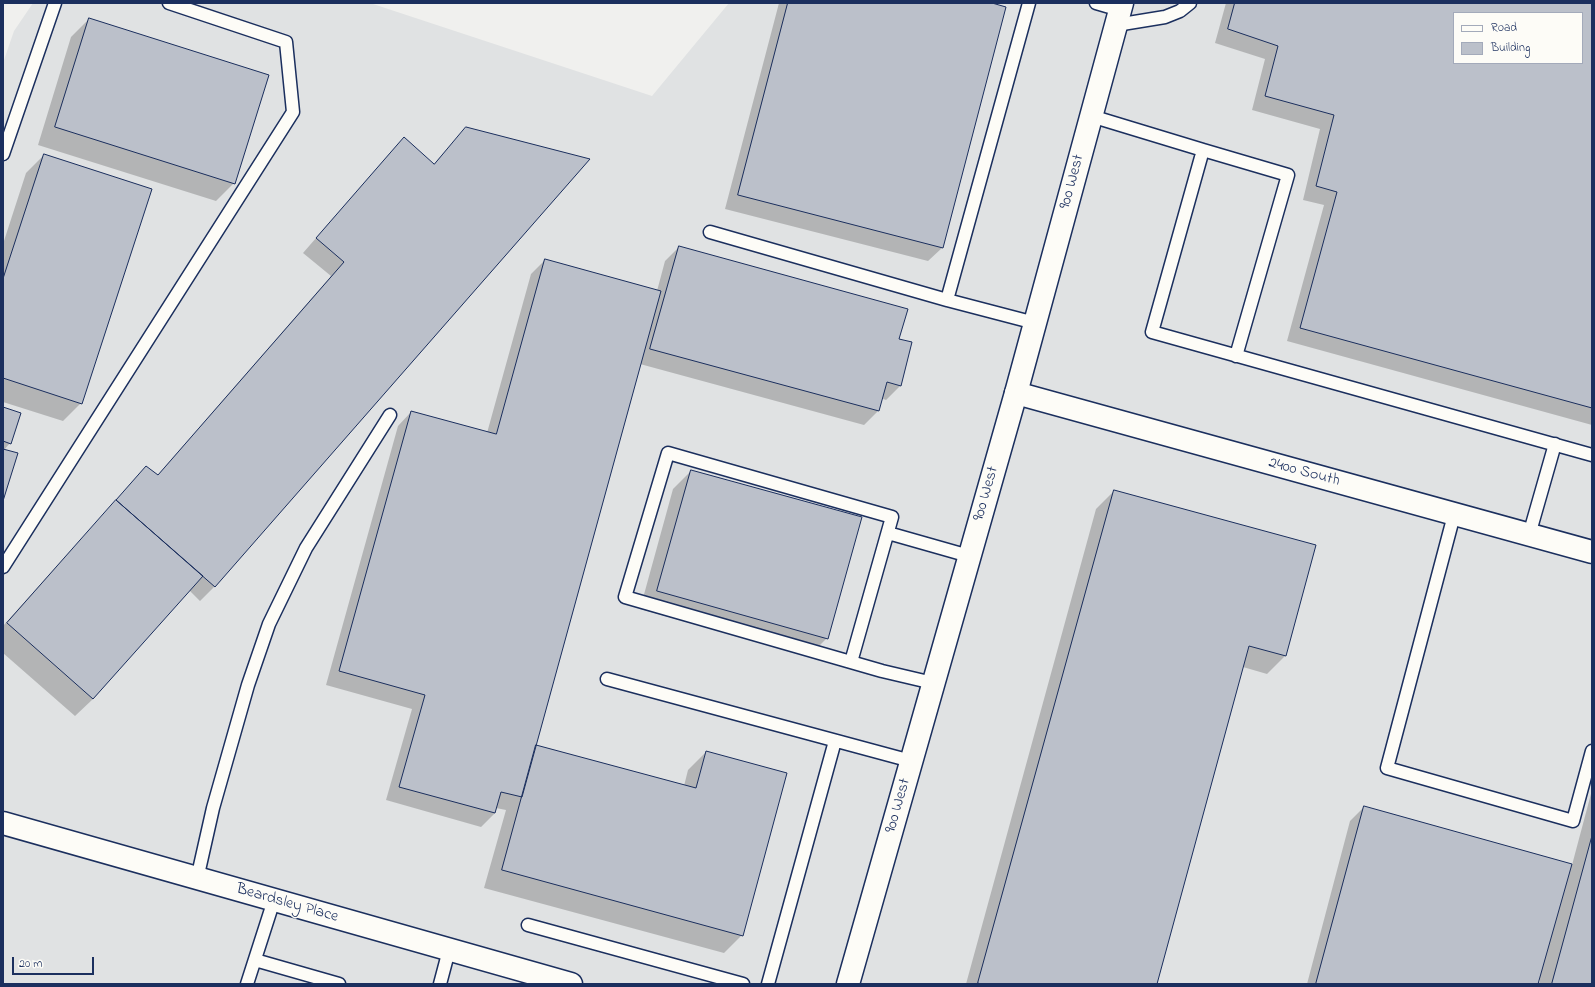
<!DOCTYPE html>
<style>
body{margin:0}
#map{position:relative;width:1595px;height:987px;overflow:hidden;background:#f0f0ee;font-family:"Indie Flower",sans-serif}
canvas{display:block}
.frame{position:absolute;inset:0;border:4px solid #1b2f5e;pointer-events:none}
.legend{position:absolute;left:1453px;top:12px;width:130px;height:52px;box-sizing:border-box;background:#fdfcf7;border:1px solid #a3aaba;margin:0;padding:5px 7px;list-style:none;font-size:12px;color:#1b2f5e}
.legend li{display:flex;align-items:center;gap:8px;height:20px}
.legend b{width:20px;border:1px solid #a3aaba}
.scale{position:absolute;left:12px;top:957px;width:82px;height:18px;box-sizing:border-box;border:2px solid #1b2f5e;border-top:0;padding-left:5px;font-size:12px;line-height:14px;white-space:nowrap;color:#1b2f5e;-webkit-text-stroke:3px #fdfcf7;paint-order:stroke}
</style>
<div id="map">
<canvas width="1595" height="987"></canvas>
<div class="frame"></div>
<ul class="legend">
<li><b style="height:5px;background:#fdfcf7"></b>Road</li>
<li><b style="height:11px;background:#bbc0ca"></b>Building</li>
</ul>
<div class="scale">20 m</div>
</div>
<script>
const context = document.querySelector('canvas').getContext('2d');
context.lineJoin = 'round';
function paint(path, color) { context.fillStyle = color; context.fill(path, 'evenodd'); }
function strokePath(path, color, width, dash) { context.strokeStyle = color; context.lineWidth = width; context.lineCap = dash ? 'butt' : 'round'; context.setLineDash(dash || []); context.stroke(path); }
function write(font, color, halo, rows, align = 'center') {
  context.font = font + ' "Indie Flower",sans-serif'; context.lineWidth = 3; context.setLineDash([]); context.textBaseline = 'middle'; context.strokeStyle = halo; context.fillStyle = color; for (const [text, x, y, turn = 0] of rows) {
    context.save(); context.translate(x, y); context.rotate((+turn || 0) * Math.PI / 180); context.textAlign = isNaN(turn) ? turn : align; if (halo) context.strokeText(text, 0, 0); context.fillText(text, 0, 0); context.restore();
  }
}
paint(new Path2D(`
 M33,3H370L652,96L729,3H1592V984H3V63L14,31ZM1454,13H1582V63H1454Z`), '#e0e2e3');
paint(new Path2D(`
 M779,3H989L942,248L928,261L725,209Z
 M1226,3H1592V425L1287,341L1324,205L1303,200L1320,129L1252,110L1265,59L1215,43ZM1454,13H1582V63H1454Z
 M89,19L234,183L216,201L38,145L71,37Z
 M467,128L589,160L214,587L200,601L189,590L93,699L75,716L3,653V626L146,467L157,476L331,276L303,253L391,152L404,138L433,165Z
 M44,155L81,403L63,421L3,402V244L26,173Z
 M679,247L898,340L911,343L900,386L886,400L881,398L878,411L864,425L640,364L535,745L684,786L688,770L706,752L742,935L724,953L484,888L506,810L496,808L495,813L481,827L386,800L412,709L326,685L398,426L411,412L487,433L531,274L545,260L657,291L665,261Z
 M3,408L10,443L4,450L3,498Z
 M691,471L827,638L809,656L640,609L673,489Z
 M1114,491L1315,546L1285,656L1267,674L1243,667L1156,984H966L1096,509Z
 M1592,790V984H1539L1540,980H1538L1537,984H1307L1350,821L1364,807L1572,865Z`), '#0003');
const building = new Path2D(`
 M788,3H992L1006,7L943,248L738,195Z
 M1235,3H1592V408L1300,328L1337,192L1316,186L1334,115L1265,96L1278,46L1228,29ZM1454,13H1582V63H1454Z
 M89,18L269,75L235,184L55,127Z
 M466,127L590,159L215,587L116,500L146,466L158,475L344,262L316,238L404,137L434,164Z
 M44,154L152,189L82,404L3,378V279Z
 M679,246L908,309L899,339L912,342L901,386L887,382L879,411L650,349Z
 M545,259L661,291L522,797L501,792L495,813L399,787L425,695L339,671L411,411L496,434Z
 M3,407L21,413L11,444L3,441Z
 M3,449L18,453L3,501Z
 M691,470L862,517L828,639L657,591Z
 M1114,490L1316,545L1286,656L1249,646L1157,984H981L978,983Z
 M116,500L203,576L93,699L7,623Z
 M536,745L696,788L706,751L787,773L743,936L502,870Z
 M1364,806L1572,864L1538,984H1316Z
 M1592,836V984H1552Z`);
paint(building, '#bbc0ca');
strokePath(building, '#1b2f5e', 1);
const service = new Path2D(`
 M1096,3L1120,10
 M1116,25L1165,17L1180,11L1190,3
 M1091,116L1203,150L1152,332L1592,455
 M1203,150L1288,175L1236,356
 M3,154L55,3
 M710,232L947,300L1029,3
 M947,300L1035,323
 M1454,515L1387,768L1573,821L1592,751
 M888,533L969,556
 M1529,535L1555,444
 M3,567L293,112L286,42L169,3
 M851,662L892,517L668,453L625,597L882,671L933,683
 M607,679L911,761
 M197,879L213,808L248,685L269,624L306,548L390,415
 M528,925L743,984
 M255,960L339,984
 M247,984L274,900
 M440,984L449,950
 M768,984L835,741`);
const minor = new Path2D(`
 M1016,393L1592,552
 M3,823L571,984`);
const secondary = new Path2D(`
 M848,984L1016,393L1122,3`);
strokePath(service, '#1b2f5e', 15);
strokePath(minor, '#1b2f5e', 25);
strokePath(secondary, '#1b2f5e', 25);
strokePath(service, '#fdfcf7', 12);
strokePath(minor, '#fdfcf7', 22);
strokePath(secondary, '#fdfcf7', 22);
write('16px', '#1b2f5e', '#fdfcf7', [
 ["900 West",1073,182,-75],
 ["2400 South",1304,473,15],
 ["900 West",987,494,-74],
 ["900 West",899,806,-74],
 ["Beardsley Place",287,904,16]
]);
</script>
